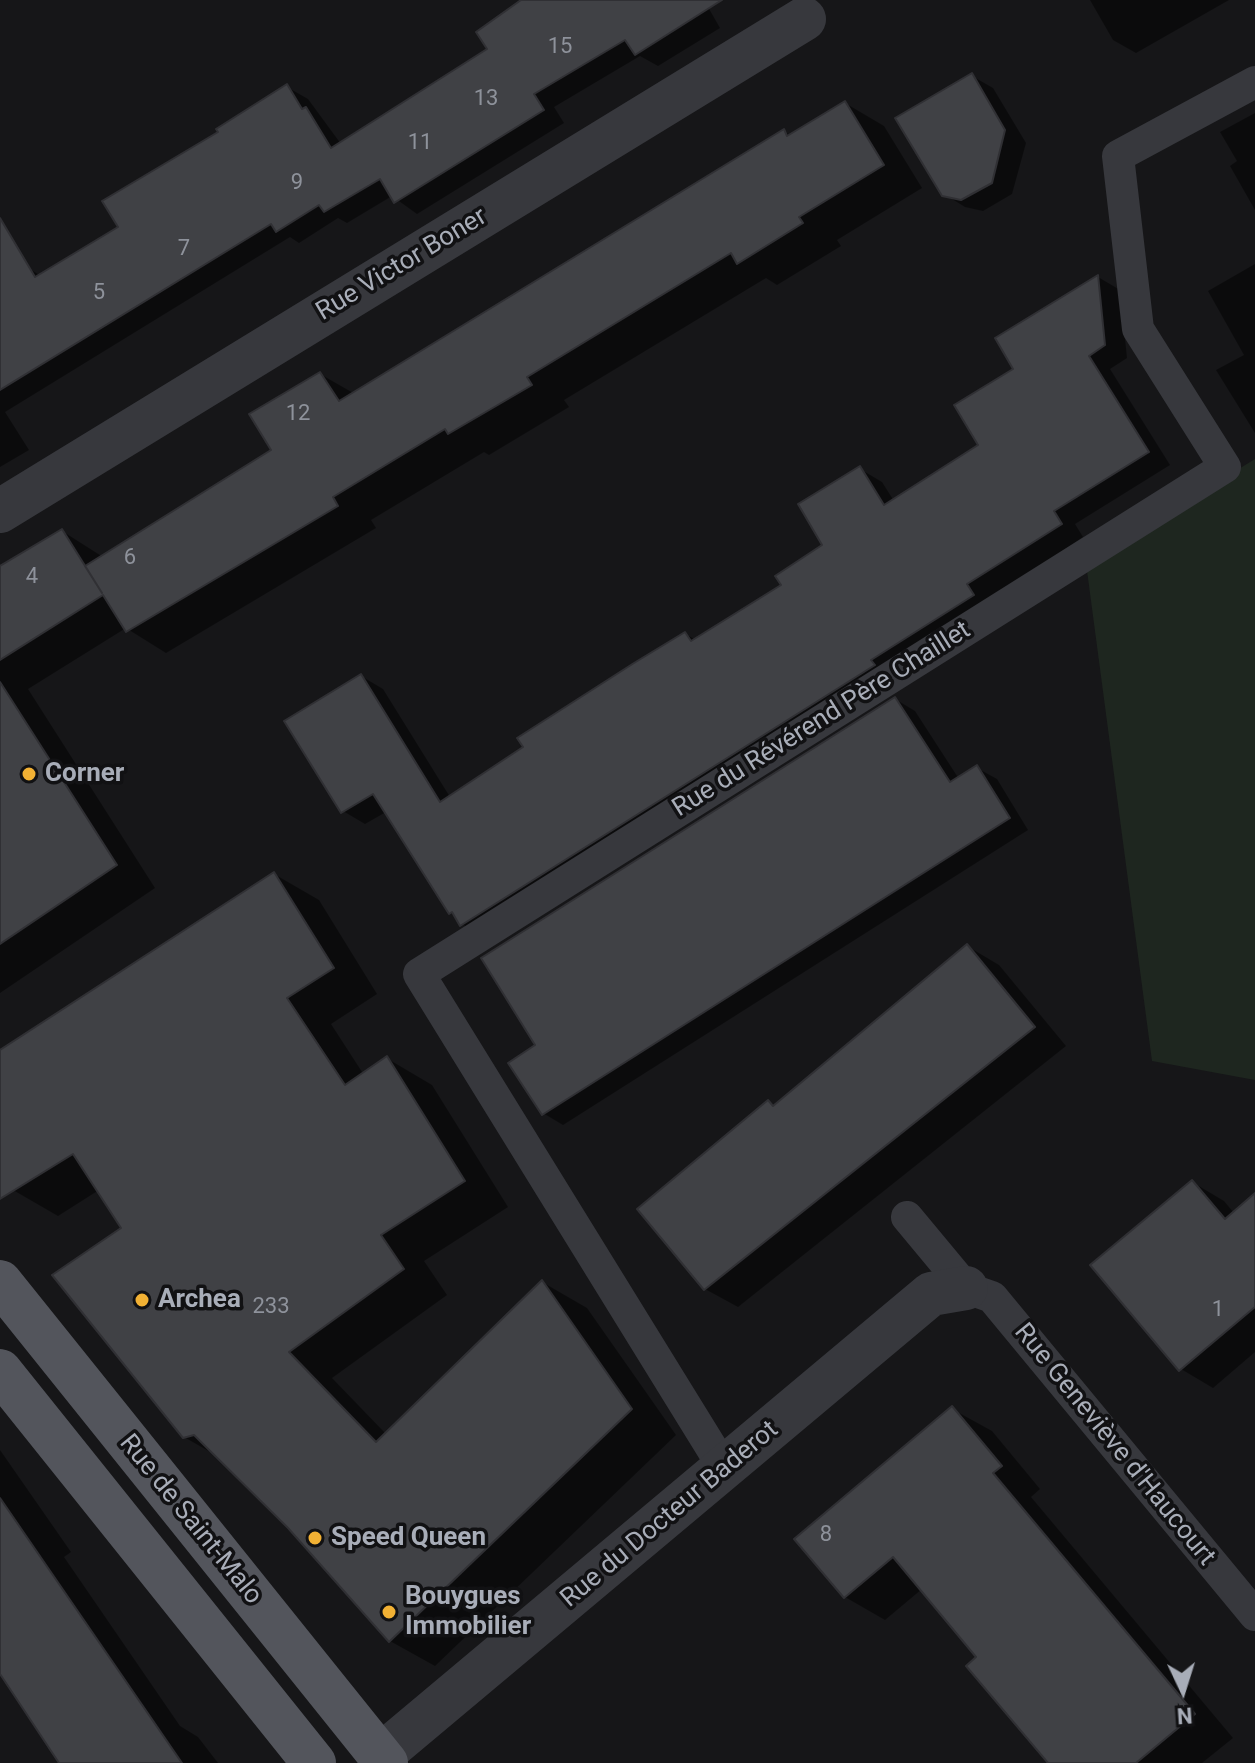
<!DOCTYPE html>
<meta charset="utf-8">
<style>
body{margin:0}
#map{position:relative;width:1255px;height:1763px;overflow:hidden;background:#161618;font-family:Roboto,sans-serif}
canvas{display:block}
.north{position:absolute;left:1143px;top:1651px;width:80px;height:80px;-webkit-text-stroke:6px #111113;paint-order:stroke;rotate:176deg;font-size:22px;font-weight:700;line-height:32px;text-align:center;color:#a8adb8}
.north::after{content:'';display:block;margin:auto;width:28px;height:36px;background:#a8adb8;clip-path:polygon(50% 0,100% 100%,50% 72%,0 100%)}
</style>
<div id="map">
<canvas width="1255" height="1763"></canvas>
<div class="north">N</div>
</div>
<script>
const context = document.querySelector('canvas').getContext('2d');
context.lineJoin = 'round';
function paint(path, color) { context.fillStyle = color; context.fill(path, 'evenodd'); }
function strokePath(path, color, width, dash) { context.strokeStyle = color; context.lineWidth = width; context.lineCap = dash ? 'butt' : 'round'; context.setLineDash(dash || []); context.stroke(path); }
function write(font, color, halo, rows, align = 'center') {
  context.font = font + ' Roboto,sans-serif'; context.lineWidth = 7; context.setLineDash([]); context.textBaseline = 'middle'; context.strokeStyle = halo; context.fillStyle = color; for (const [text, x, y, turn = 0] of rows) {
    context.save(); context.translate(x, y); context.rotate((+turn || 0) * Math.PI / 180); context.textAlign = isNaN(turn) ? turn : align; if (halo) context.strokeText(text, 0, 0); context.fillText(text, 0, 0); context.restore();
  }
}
paint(new Path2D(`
 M1255,459V1080L1152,1061L1086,563Z`), '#1e261f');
paint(new Path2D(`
 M525,0H704L720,28L658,66L640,56L554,107L564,123L417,214L392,196L347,223L338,218L299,243L290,237L5,412L29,450L0,467V285L28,268L41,276L121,228L221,132L287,87L308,99L341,144L490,50L491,21Z
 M1090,0H1229L1136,53L1113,40Z
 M972,76L993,88L1026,143L1012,194L983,211L965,207L944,194Z
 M845,103L884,126L922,188L837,240L841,246L777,285L766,278L564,400L569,407L489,455L484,452L371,520L376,528L166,653L126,628L28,689L155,888L0,993V567L62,531L103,557L274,451L320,374L355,394L784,131L791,136Z
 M1255,113V210L1230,166L1237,161L1220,132Z
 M1255,264V433L1216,370L1244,355L1208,291Z
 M1098,277L1120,290L1127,358L1110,369L1170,465L1075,524L1083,537L484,937L462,924L450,912L386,812L365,824L343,811L361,676L383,689L450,797L685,634L696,640L784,586L825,545L860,469L882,482L894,501L981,445L1016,370Z
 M895,699L915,711L959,779L977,768L997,779L1028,830L563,1125L543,1113L538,1046Z
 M274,874L319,900L377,994L331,1024L364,1075L388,1059L432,1085L508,1207L424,1261L447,1295L332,1378L386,1434L542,1282L587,1308L676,1435L435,1666L390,1641L290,1526L219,1457L184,1437L124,1228L99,1190L58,1216L13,1190L0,1174V1053Z
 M967,946L999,965L1066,1046L738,1307L705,1289L768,1102L775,1106Z
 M1192,1182L1224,1201L1234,1213L1255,1223V1352L1213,1388L1181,1369Z
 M952,1409L992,1431L1040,1489L1031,1497L1233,1738L1202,1763H1051L979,1658L922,1589L885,1620L845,1597Z
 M0,1450L71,1552L64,1557L180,1726L198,1737L218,1763H62L0,1670Z`), '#0007');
const building = new Path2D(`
 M521,0H722L635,55L625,40L534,94L544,110L394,203L380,179L324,212L319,205L276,232L271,224L0,390V218L35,277L118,227L102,201L218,132L216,129L287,84L302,109L306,107L331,148L487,49L476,32Z
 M972,73L1005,130L992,183L961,200L942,196L895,118Z
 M845,101L884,165L799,217L803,223L737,264L731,253L527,377L532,385L448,434L445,429L333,497L338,506L126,632L103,595L0,660V566L62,529L102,593L85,566L271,450L249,414L320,372L339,401L784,129L787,136Z
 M1098,275L1105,345L1089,356L1149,452L1054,511L1062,524L967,584L974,595L871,660L875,665L460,926L452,912L449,914L373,794L341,813L284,721L361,674L440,802L523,747L517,738L634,663L685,632L691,641L781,585L775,576L822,545L798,504L860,466L884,505L978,445L954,405L1013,369L995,338Z
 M0,682L117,865L0,944Z
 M895,697L950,782L977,765L1010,818L542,1115L508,1063L535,1045L481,958Z
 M274,872L334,968L287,998L345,1085L387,1056L465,1181L381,1235L404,1269L289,1352L376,1442L542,1280L632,1409L389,1642L288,1528L194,1435L183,1438L52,1275L121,1228L73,1154L0,1199V1050Z
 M967,944L1035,1027L704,1290L637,1209L768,1100L773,1106Z
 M1192,1180L1225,1219L1255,1193V1307L1179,1371L1090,1265Z
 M952,1406L1002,1466L993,1473L1195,1714L1136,1763H1048L966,1666L976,1657L893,1557L844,1598L794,1539Z
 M0,1498L182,1763H59L0,1674Z`);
paint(building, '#404145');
strokePath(building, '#303034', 2);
strokePath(new Path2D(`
 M907,1217L966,1288L992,1297L1255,1615
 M724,1468L419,974L1225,467L1138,329L1118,156L1255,82`), '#37383d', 32);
strokePath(new Path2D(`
 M0,511L804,19
 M380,1756L931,1294L966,1288`), '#37383d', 44);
strokePath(new Path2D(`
 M0,1282L386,1763
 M0,1371L314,1763`), '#53555c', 44);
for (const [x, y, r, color] of [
 [29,774,8,"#f2b134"],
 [142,1300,8,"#f2b134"],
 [315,1538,8,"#f2b134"],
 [389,1612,8,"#f2b134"]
]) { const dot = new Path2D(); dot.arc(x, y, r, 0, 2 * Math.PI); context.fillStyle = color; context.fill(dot); strokePath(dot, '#111113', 3); }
write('22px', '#8e929b', null, [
 ["15",560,47],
 ["13",486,99],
 ["11",420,143],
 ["9",297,183],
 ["7",184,249],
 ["5",99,293],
 ["12",298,414],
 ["6",130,558],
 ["4",32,577],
 ["233",271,1307],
 ["1",1218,1310],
 ["8",826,1535]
]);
write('26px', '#a8adb8', '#111113', [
 ["Rue Victor Boner",402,265,-31],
 ["Rue du Révérend Père Chaillet",822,720,-32],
 ["Rue Geneviève d'Haucourt",1114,1445,51],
 ["Rue du Docteur Baderot",670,1515,-40],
 ["Rue de Saint-Malo",190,1520,51]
]);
write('bold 26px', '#a8adb8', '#111113', [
 ["Corner",45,774],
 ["Archea",158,1300],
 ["Speed Queen",331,1538],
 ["Bouygues",405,1597],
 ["Immobilier",405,1627]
], 'left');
</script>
